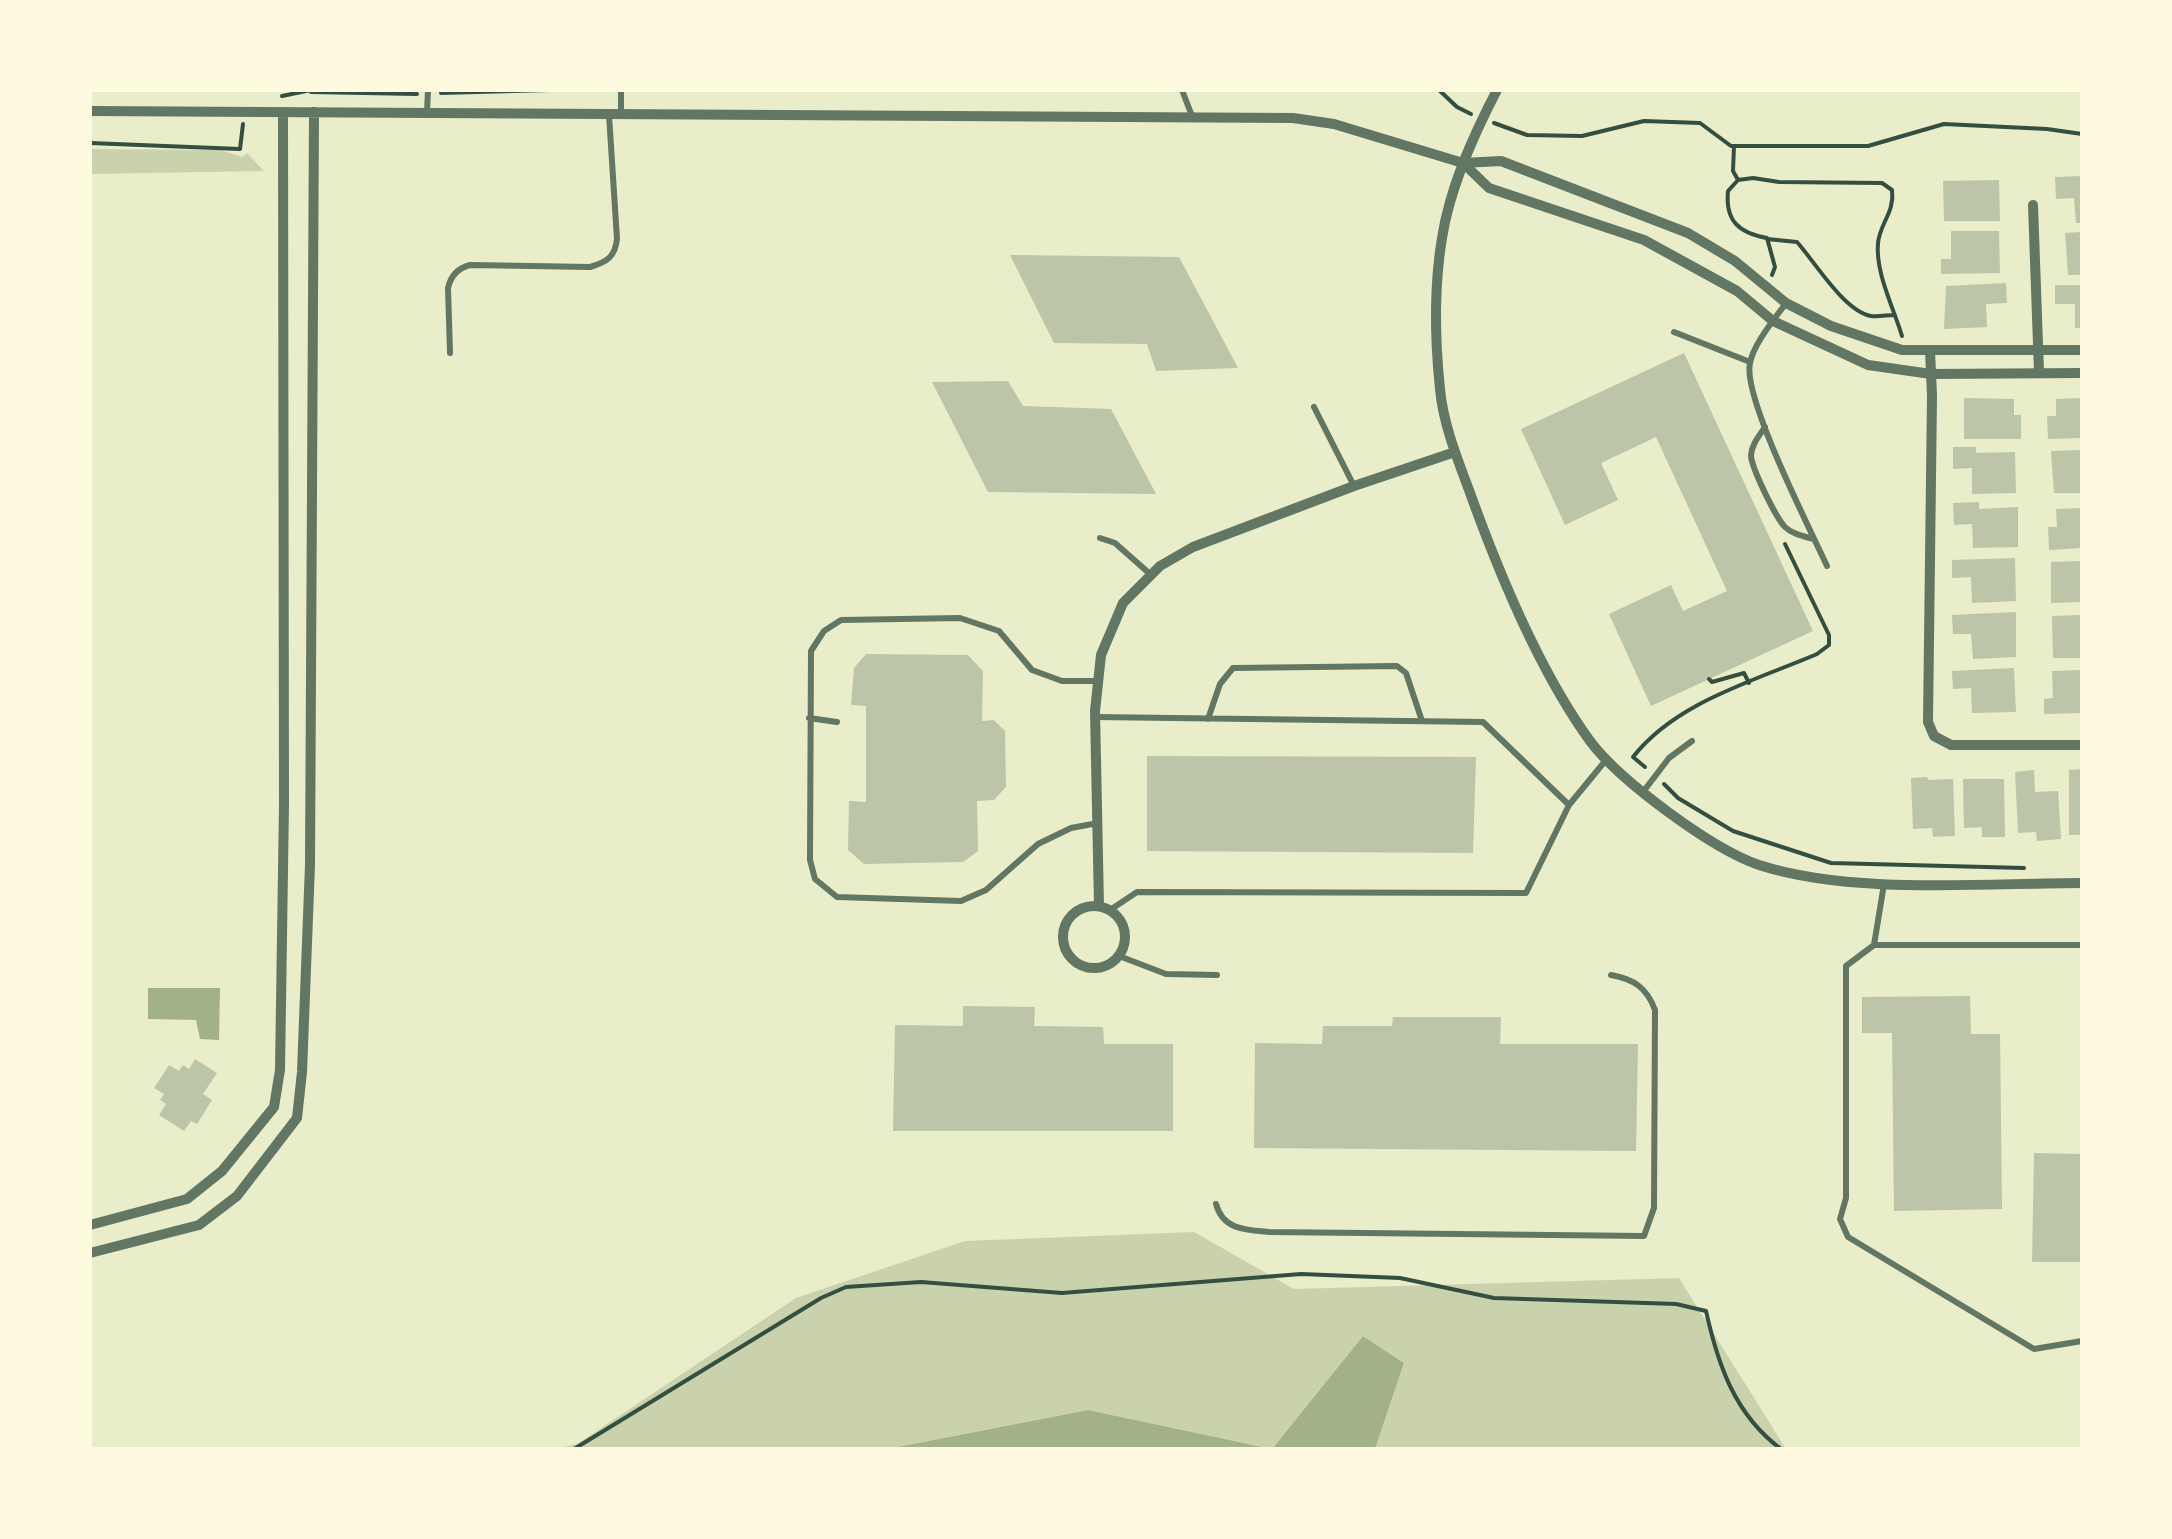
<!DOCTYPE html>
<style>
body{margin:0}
#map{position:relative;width:2172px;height:1539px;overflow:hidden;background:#e9edc9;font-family:"Public Sans",sans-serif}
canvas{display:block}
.frame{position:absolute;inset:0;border:92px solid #fefae0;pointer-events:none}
</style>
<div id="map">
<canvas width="2172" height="1539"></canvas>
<div class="frame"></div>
</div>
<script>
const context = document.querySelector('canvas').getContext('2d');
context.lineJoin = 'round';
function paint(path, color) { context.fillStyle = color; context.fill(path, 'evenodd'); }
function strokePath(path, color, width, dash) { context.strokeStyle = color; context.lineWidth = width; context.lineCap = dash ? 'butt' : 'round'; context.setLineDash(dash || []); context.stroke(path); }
paint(new Path2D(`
 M90,149L220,150L243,157L247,153L264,171L90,174Z
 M1194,1232L1294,1289L1679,1278L1786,1449H1375L1404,1363L1363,1336L1272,1449L1088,1410L887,1449H555L577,1444L796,1298L965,1241Z`), '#cad2ad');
paint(new Path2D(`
 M148,988H220L219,1040L200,1039L196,1020L148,1019Z
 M1363,1336L1404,1363L1375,1449H887L1088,1410L1272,1449Z`), '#a3b18a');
paint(new Path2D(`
 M2081,176L2082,223H2076L2074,198L2056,199L2055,177Z
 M1999,180L2000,221H1944L1943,181Z
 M1951,231H1999L2000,273L1941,274V259H1951Z
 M2082,232V275H2068L2065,233Z
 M1010,255L1179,257L1238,368L1156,371L1147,344L1054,343Z
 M2006,283L2007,303L1986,304L1987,327L1944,329L1946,286Z
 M2055,285H2082V328H2075V304H2055Z
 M1684,353L1813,631L1651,706L1609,614L1671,585L1683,611L1727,591L1656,437L1601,463L1618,500L1565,525L1521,429Z
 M1008,381L1023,406L1111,409L1156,494L988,492L932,382Z
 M1964,398L2014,399V415H2021V439H1964Z
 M2082,398V438L2048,439L2047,416H2056V399Z
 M1953,447H1976V453L2015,452L2016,493L1972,494V468L1953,469Z
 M2082,450V493H2054L2051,451Z
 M1979,502V509L2018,507V547L1973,548L1972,524L1954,525L1953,503Z
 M2082,508V548L2049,550L2048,527H2057L2056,509Z
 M2015,558L2016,601L1972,603L1971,577L1952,578V560Z
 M2082,561V602L2051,603V562Z
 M2016,612V657L1973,659L1971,634H1953L1952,615Z
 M2082,615V658H2053L2052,616Z
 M866,654L968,655L983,671L982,721L994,720L1005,731L1006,787L994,800L977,801L978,851L963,862L864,864L848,850L849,801L866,802V706L851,705L854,668Z
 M2014,668L2016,712L1972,713L1971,688L1953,689L1952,671Z
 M2082,670V713L2044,714V699L2053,698L2052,671Z
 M1147,756L1476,757L1473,853L1147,851Z
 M2082,769V835H2069V770Z
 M2034,770L2035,792L2058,791L2061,839L2037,841L2036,832L2018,833L2015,772Z
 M1927,777L1928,780L1953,779L1955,836L1933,837L1932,828L1913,829L1911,778Z
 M1963,779H2004L2005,837H1982V827L1964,828Z
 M1970,996L1971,1034H2000L2002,1209L1894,1211L1892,1033H1862V997Z
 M963,1006L1035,1007L1034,1026L1103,1027L1104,1044H1173V1131H893L895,1025L963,1026Z
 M1393,1017H1501L1500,1044H1638L1636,1151L1254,1148L1255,1043L1322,1044L1323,1026H1392Z
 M195,1059L217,1073L203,1094L212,1100L197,1124L191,1121L184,1131L159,1115L166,1104L160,1100L164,1094L154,1088L169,1065L179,1071L183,1065L189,1069Z
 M2034,1153L2082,1154V1262H2032Z`), '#bcc5a7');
strokePath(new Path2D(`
 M1439,90L1457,107L1471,114
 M311,92L417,94
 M441,93L549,90
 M282,96L311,90
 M1494,123L1527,135L1582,136L1644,121L1700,123L1731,146H1868L1944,124L2047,129L2082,134
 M90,143L240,149L243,124
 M1734,146L1733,171L1738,180L1728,191C1725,221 1739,233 1767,238L1775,267L1772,275
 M1738,180L1753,178L1779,182L1882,183L1892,190C1895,212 1880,223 1878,243C1875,272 1894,309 1902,336
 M1767,239L1797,242C1815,262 1844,311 1871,316C1878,317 1888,315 1895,315
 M1709,679L1712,682L1744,673L1749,683
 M1645,767L1633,757C1676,702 1754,681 1817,654L1829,645V635L1785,544
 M1664,784L1678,798L1733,831L1831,863L2024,868
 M574,1449L821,1298L846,1287L921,1282L1062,1293L1301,1274L1400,1278L1494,1298L1676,1304L1706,1311C1718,1365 1735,1415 1781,1449`), '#344e41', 4);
strokePath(new Path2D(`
 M1182,90L1192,116
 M427,112L428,90
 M621,114V90
 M1786,303C1774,320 1754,343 1750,363C1742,396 1810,529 1827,566
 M1674,332L1750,362
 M450,353L448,288C451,275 458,268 470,265L590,267C607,262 615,257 617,239L609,115
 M1314,407L1354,486
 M1765,427C1759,436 1752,444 1751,455C1751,467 1776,518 1785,527C1792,534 1803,536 1813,539
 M1100,538L1115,543L1150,574
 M1097,681H1062L1032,670L999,631L960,618L841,620L824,631L811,651L810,860L815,879L837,897L961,901L986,890L1038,844L1071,828L1098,823
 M1095,717L1483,722L1569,805L1526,893L1137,892L1110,910
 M809,718L837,722
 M1208,719L1220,684L1233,668L1397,666L1406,673L1422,721
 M1643,792L1669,758L1692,741
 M1569,805L1606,760
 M1884,884L1874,945L1846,966V1198L1840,1219L1848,1237L2034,1349L2082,1341
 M1874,945H2082
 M1119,956L1166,974L1217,975
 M1216,1204C1223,1230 1246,1230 1269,1232L1644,1236L1654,1208L1655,1010C1647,988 1634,979 1611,975`), '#617663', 6);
strokePath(new Path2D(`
 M1497,90C1473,136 1450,187 1442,238C1434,286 1435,341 1440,389C1443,423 1457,458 1469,490C1498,571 1540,672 1590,741C1620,781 1712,849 1759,865C1852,895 1983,883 2082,883
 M90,111L1293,118L1334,124L1463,163L1501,161L1688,233L1735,261L1786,303L1831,326L1902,350H2082
 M1463,163L1489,188L1644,240L1737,291L1773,321L1868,365L1931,374L2082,373
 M2033,205L2039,372
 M1930,350L1932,396L1928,722L1934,736L1951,745H2082
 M1063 937a31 31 0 1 1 62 0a31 31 0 1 1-62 0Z
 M1099,906L1095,711L1101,655L1123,603L1160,566L1193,547L1354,486L1455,452
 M90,1225L187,1199L222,1171L274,1107L280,1070L284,804L283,112
 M90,1253L199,1225L237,1196L297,1118L302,1072L310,865L314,112`), '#617663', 10);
</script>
